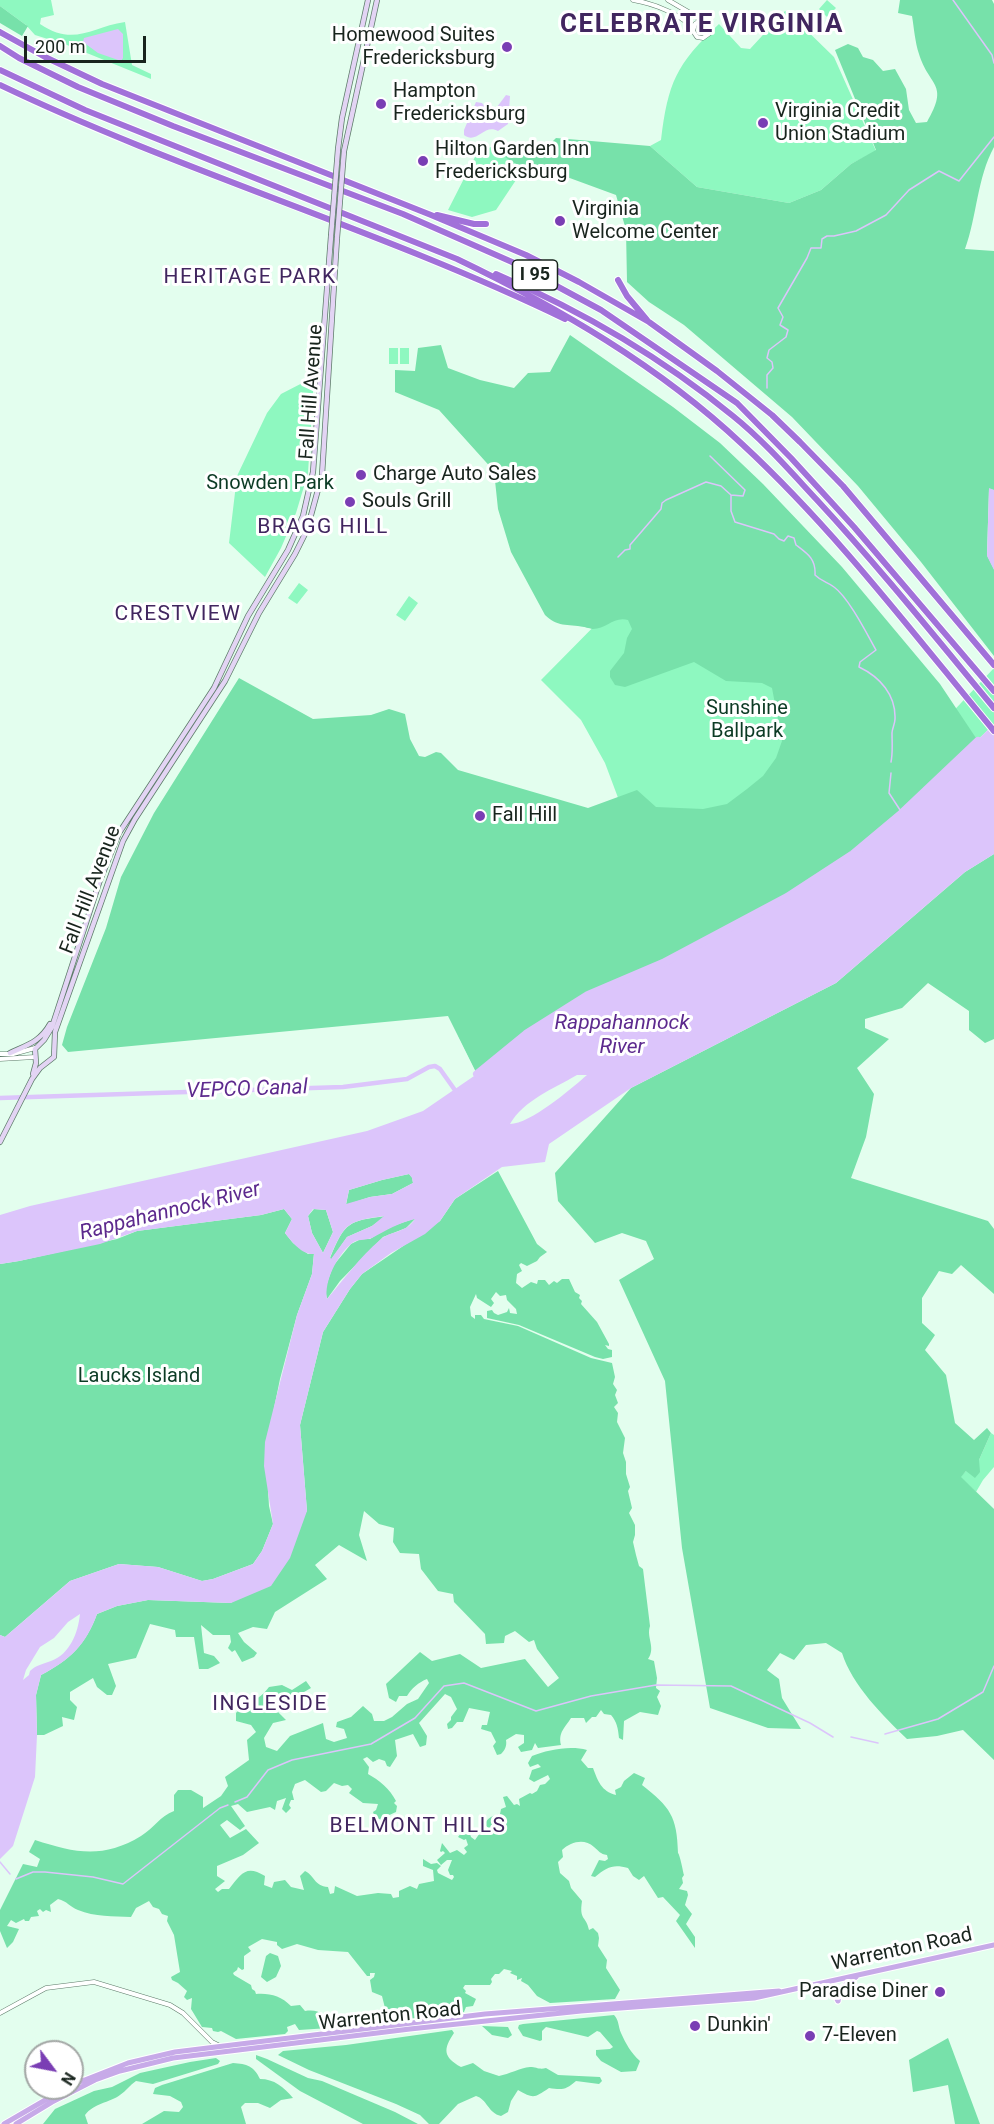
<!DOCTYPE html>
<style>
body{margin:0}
#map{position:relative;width:994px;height:2124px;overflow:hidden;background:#e3feee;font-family:Roboto,sans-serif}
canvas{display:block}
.north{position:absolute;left:24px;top:2040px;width:60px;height:60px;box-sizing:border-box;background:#fff;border:2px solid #a3a7a5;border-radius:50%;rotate:122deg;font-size:16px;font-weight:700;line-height:24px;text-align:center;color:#18241d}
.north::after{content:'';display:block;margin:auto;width:21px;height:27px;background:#7a3eb4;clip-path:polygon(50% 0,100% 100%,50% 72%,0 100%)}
.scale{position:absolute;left:24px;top:36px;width:122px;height:27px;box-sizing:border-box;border:3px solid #18241d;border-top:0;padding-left:8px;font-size:18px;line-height:21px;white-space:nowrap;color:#18241d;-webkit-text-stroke:4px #fff;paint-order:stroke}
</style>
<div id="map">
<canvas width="994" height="2124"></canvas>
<div class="north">N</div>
<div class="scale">200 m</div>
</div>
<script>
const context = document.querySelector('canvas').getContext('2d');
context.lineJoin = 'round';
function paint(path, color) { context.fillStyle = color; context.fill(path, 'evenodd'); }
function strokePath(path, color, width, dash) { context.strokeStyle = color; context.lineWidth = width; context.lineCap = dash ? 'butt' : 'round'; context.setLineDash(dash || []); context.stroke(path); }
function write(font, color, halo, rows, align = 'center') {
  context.font = font + ' Roboto,sans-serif'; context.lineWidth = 6; context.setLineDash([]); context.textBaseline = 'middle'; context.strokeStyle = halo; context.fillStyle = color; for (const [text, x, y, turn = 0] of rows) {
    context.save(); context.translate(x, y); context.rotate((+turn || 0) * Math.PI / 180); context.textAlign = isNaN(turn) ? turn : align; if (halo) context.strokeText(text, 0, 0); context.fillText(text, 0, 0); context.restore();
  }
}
paint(new Path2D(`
 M0,0H51L54,15L41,18L40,24C74,47 91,27 125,22L132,65L151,74V79L67,45L35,35L26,25L0,6Z
 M827,0L836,8L827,17L819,9Z
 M785,11L795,19L834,57L876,151L851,164L821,190L789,203L697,187L650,146L661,140C668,83 676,64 719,24L741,48L750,49Z
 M491,147L513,163L524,168L496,210L472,217L448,210L477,153Z
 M389,348H398V364H389Z
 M400,348H409V364H400Z
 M314,377L308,473L296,513L281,548L265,577L229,543L237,476L267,413L281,394Z
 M299,583L308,590L297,604L288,598Z
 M409,596L418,603L405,621L396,615Z
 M616,604L944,721L994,668V724L902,813L477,1074L458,1035L649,920L623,811L605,763L581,720L541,680Z
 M991,1433L994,1435V1467L983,1480L976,1492L960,1477L966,1471L979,1467V1460Z`), '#8ef8c0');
paint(new Path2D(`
 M900,0H992L994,4V147C977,178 977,216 965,249L994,251V490L989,489L987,555L994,569V656L921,562L858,486L792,417L684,325L649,302L627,282L626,230L616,195L537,166C516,169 508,159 491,147L552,142L556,138L650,146L697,187L789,203L821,190L851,164L876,150L835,50L848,44L858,48L863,57L873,60L883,71L895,69L906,89L909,110L916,123L927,122C950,83 929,87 919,54C915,42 914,28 912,16L898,13Z
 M0,6L26,25L28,26L22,36L0,23Z
 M570,335L673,407L720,443L763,484L842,567L940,684L978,741L902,813L853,854L787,897L663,963L588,995L526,1034L477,1074L448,1016L68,1052L62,1045L67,1027L106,928L121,877L154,813L239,678L313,719L371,715L389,709L405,714L410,739L419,756L425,757L436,752L441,753L458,770L588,808L637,790L656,807L703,809L727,804L747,789L763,776L776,758L782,741L772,688L762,683L726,681L694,662L625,687L615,685L610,677V671L624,653L627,638L632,629L628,620C614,616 606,629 593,629C592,629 584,627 584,627C567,624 557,627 545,615L511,552L498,509L494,471L439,410L395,392V370L415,371L418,348L441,345L448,368L480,380L514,388L528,373L550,372Z
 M994,854V1039L985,1043L969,1030V1011L928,983L902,1008L865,1019V1028L889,1039L857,1068L874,1094L866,1137L851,1178L988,1221L994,1229V1294L961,1265L952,1274L939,1271L922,1298V1323L935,1335L925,1350L946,1375L955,1423L974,1440L987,1428L991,1433L979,1460L980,1472L975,1478L966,1471L961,1477L994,1509V1760L963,1730L937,1736L907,1739C883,1716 852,1685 842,1653L826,1643L806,1645L794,1660L780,1653L767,1670L779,1679L782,1698L801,1729L768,1728L710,1708L682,1548L665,1381L619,1280L654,1259L646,1241L622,1233L595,1243L558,1201L555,1173L631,1088L836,983L965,872Z
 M498,1171L537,1244L547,1252L540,1257L537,1261L527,1266L521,1263L519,1265L522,1271L517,1274L516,1283L522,1288L531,1282L537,1284L538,1280H545L549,1285L554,1281L557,1283L562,1279H569L575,1292L580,1295L579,1298L582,1301L581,1304L597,1322L609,1344V1346L605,1345L608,1349L612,1350V1357L603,1359L595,1357L519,1325L487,1318V1311L492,1310L494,1313L498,1315L507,1312L509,1308L510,1313L517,1314L516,1309L507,1300L506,1295L500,1296L496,1292L491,1299L494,1303L491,1307L477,1298L476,1294L470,1307L471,1316L475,1319V1315H481L484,1319L518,1326L591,1358L612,1363L615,1377L613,1384L617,1390L615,1395L618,1403L614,1407L618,1413L617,1422L625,1438L623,1453L626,1462V1474L630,1487L628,1491L632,1508L629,1513L635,1525V1535L633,1542L636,1555L639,1566L643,1569L650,1626C646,1638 656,1647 648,1659L654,1661L657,1678L656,1688L660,1691L657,1697L661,1706L658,1715L640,1712L624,1721L623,1740L619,1738C618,1728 617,1722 611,1715L604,1714L601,1710L596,1717H592L586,1723L584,1718H571C565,1728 558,1732 561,1745L538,1748L535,1743L532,1750L521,1752L518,1747L524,1743V1735L516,1734L506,1740C507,1746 505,1750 501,1754L497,1755L493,1746L496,1742L491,1732L481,1729L482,1725H487L490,1712L469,1708L463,1722H457L452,1728L448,1729L447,1724L451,1720V1717L457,1709L451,1697L445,1694L419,1723L427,1736L426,1745L420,1747L413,1734L395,1740L397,1756L390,1767L387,1766L385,1761L379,1759L373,1762L367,1757L363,1759L369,1767L368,1774C379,1780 390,1789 396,1801L394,1803L397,1806L396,1812L385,1817L391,1825L388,1835L380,1832L382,1826L380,1819L376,1820L373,1812L376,1810L378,1804L363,1803L349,1793L352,1789L348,1785L342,1786L334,1783L326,1791L321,1792L305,1780L295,1784L292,1792L294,1800H291L289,1805L291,1808L286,1813L282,1809L286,1798L277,1801L275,1810L270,1807L247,1812L238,1804L231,1806L245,1826L240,1830L227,1820L220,1825L230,1838L246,1829L259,1843L243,1855L217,1866V1876L225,1881L215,1889L218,1892L222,1889H229C241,1874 246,1864 265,1876L264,1885L272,1888L274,1882L285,1880L291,1887L304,1890L300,1876L305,1871C315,1876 314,1886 328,1887L330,1894L334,1893L335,1886L357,1896L378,1893L391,1894L393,1898L399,1897V1891L410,1886L417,1889L419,1884L434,1881L433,1870L423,1866V1859L431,1864L437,1863L441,1866L437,1870L438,1873L452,1880L454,1877L453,1875H450L448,1870L452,1860H447L441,1865L437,1860L445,1853L443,1851L441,1852L440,1851L442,1843L450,1853L457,1850L464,1855L467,1852L464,1848L468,1845L466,1839L464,1840L458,1837L461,1833L466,1834L469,1831L471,1837L475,1840L482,1830L490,1834L492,1831L485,1825C486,1818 494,1815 500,1814L501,1809L506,1807L503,1797L507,1796L514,1805L517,1804L520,1806L519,1799L530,1793L532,1794L537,1791L540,1785L545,1784L550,1779L548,1775L534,1782L529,1779L532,1770L541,1767L538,1764L530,1767L528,1763L532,1756C547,1750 570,1745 587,1750L581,1760L588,1768H593C598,1781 601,1791 616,1795L615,1790L621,1787L624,1781L634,1773L645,1778L642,1785C670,1807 677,1816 678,1853C680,1855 683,1871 684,1875L682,1878L683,1883L679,1889L687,1891L688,1895L685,1905L692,1914L686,1924L695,1937V1948L676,1921L680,1915L663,1897L658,1898L644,1876L639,1880L633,1876L628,1868C613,1864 607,1867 595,1877L591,1876L599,1860L605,1861L608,1859L607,1855C600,1854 599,1851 594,1847C584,1838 571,1842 562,1850L563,1857L558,1862L560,1873L569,1881L571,1888L582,1901C579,1921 586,1915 589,1930L593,1928L598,1933L599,1938L598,1946L607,1960L606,1968L620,1990L615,1999L550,2003L537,1996L528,1985L521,1981L522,1978L517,1980V1976L510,1973L512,1971L504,1969L499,1974H495L491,1979L492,1982L490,1985H465L463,1988L466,1991L465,1993L476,1999L473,2006L466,2007L464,2012L390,2021L388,2020L382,1996L372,1992L370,1980L374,1977L375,1973H370V1976H367L348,1952L318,1950L297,1944L282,1949L277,1945V1942L262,1939L248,1947L251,1951L244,1956V1969L242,1970L238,1967L237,1970L233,1973L234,1975L251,1985L252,1989L255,1991L256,1994C270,1993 281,1996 291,2006L300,2005L305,2011C319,2009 325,2014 331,2026L329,2028L299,2030L295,2024L287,2027L288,2031L285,2034L236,2039L221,2031L218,2032L213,2031L212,2028L202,2027L191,2009L192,1998L187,2000L184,1997L187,1991L178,1983L172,1980L171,1977L180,1972L174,1935L167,1921L168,1916L162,1914L159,1909L153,1907L149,1901L136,1908L131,1917C113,1916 95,1917 78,1910C70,1907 67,1901 58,1899L50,1905L51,1912L46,1910L43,1912L40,1909L37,1911L39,1916L31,1917L29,1921H25L24,1919L16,1923L11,1920L7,1926L19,1929L13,1942L7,1948L0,1931V1910L23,1864L37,1867L40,1859L29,1852L35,1840C75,1853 103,1859 141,1836C154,1828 160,1816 174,1811V1795L178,1790H191L203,1797V1808L221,1796L228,1786L225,1777L249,1760L247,1740L256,1732L251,1725L236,1721V1713C248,1700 257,1703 269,1687L282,1685L292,1690L306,1681L311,1688L297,1696L291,1705L277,1711L286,1720L273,1723L264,1738L266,1747L277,1751L290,1736L323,1723L326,1739L334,1742L347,1738L344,1729L336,1727L337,1722L351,1717L363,1706L372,1714L374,1721H384L392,1717L407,1704L418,1699L429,1683L427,1679C419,1682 411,1689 407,1696H399L396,1702L389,1698L386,1684L420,1652L432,1661L460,1654L481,1668L525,1659L548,1687L559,1678L537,1649L534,1640L529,1642L515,1631L505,1636L504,1643L486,1644L485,1634L454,1602L453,1594L438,1591L421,1569L419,1554L400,1553L393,1542L394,1528L379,1524L364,1511L359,1535L367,1561L339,1545L315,1565L327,1579L275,1612L267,1629L253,1627L238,1633L244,1642L257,1653L254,1657L242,1662L235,1650L232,1652L228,1648L231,1642L230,1635H213L201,1625L204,1653L214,1656L220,1663L208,1669H199L194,1637H176L175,1630L150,1624L136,1658L108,1664L116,1686L112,1695H107L97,1687L93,1678L70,1692V1700L77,1707L74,1720L62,1717L63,1726L44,1735H37L36,1695L41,1675C70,1660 86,1644 97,1614L117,1606L148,1600L231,1603L307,1511L300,1425L323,1332L350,1289L362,1274L440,1221L455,1199Z
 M409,1174L412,1177L413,1183L392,1194L370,1197L346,1205L349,1190L382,1180Z
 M284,1209L292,1219L285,1233L293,1243L308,1254L314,1253L312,1274L297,1315L280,1379L272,1418L268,1490L269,1506L273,1524L262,1551L253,1564L213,1579L202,1581L158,1567L119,1564L70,1581L5,1637L0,1635V1264L19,1261L117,1239L137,1231L261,1215Z
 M314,1209L326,1210L333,1232L323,1253L312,1233L308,1216Z
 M386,1216L372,1226L347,1237L331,1260L330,1258C345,1222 348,1221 386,1216Z
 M416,1218L406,1228L383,1237L340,1281L327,1299L325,1289L333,1266L351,1244L361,1239H370L387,1228Z
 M270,1953L278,1956L281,1966L276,1977L267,1982L261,1977L266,1956Z
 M614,2015C619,2020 618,2026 621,2033C626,2044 631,2053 640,2061L636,2071L621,2072L601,2061L596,2055V2050L610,2049L613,2047L600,2032L597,2031L588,2037L546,2027L542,2031V2040L540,2041L523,2036L518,2028L519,2025L523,2024Z
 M482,2026L508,2027L512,2035L508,2038L492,2035Z
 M452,2030L454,2033C443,2049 443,2057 461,2067L473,2063L484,2071L499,2076C509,2074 520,2068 530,2067C537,2067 539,2070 546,2068L558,2075L600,2077L602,2081L599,2084L576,2081C566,2090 562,2090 549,2088C534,2098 534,2099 518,2090L511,2101L508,2112L501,2116C488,2113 487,2099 476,2096L458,2104L439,2124H429L420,2115L396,2104L309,2070L278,2055L283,2051L346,2045Z
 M948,2038L980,2124H955L948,2085L913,2092L909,2060Z
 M256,2055L267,2059L308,2078L322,2081L395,2112L418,2124H363L300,2091L256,2059Z
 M216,2058L220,2061L218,2064L153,2084L136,2081C130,2085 126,2091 120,2095C109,2103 94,2103 85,2115L88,2124H43L55,2109L94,2091L112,2087L140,2073L190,2062Z
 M233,2063C247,2064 254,2066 260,2079C274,2079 284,2087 293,2098L281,2100L270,2108L258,2103H245L241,2107L246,2124H142L164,2111L179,2112L183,2107L181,2102L170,2096L153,2094L155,2088L162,2085Z`), '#77e1aa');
paint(new Path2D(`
 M118,29L123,34V58L121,61L98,53L83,42L84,38Z
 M506,95L510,96L508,124L498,131C484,123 477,145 464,135V130L476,102L482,103L489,112L497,107Z
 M989,488L994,490V570L987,556Z
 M994,724V854L965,872L836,983L631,1088L549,1144L545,1162L502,1167L455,1199L440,1221L425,1234L391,1253L362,1274L350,1289L323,1332L300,1425L307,1511L290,1558L271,1586L231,1603L148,1600L117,1606L97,1614C86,1645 70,1660 41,1675L36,1695L37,1735L35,1777L13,1846L0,1859V1635L5,1637L70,1581L119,1564L158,1567L202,1581L213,1579L253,1564L262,1551L273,1524L264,1466L265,1442L297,1315L312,1274L314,1254C302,1255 292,1242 285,1233L292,1219L284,1209L261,1215L137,1231L100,1244L19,1261L0,1264V1215L30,1206L367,1131L423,1111L477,1074L526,1034L588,995L663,963L787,897L853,854L902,813ZM577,1075H587C571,1089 530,1124 510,1124C524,1100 553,1089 577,1075ZM409,1174L412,1178L413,1183L392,1194L370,1197L346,1204L349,1190L382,1180ZM313,1209L326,1210L333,1232L323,1253L312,1233L308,1216ZM384,1216L372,1226L347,1237L331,1259L330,1257C345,1223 347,1221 384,1216ZM415,1219C405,1234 391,1230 380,1240C360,1257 344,1279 327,1299C324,1281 337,1256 351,1244C357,1238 365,1241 372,1238C387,1230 398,1223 415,1219ZM80,1614C78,1633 70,1654 51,1661C43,1664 36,1665 30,1671L29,1675L23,1680L26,1670L40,1647L54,1638L68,1622Z`), '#dcc5fb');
strokePath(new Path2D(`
 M953,0L992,55L994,63
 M767,388V375L773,368L772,362L767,358L769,350L786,337L788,330L780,325L783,317L778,308L807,258L811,248H821L822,239L827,236H834L856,231L886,215L909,190L939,171L959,181L994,137
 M710,456L745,490L743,496L731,495V511L735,522L774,534L779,539L784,541L788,536L794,538L796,545C808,554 816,559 815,575C822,582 828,582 834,587C849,598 867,634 876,650L860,662L859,667C880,677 896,695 895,719C895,724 892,729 892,733C892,743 893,752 891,762
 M618,557L625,550L630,549V545L661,509L662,503L666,500L706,482L721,486L731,495
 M891,773L889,793L902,813
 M885,1734L938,1719L983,1692L994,1666
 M851,1737L878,1743
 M235,1802L247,1797L268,1770L292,1760L371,1744L415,1718L444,1686L464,1683L536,1711L591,1696L656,1685L731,1686L810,1723L833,1737
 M0,1862L10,1874
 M16,1879L33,1872H45L93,1877L123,1884L220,1808L228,1805`), '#dcc5fb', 1.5);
strokePath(new Path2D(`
 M0,1098L343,1087L407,1079L429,1067L435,1066L440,1069L457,1093`), '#dcc5fb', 4.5);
strokePath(new Path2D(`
 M477,1074L526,1034L588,995L663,963L787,897L853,854L902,813L978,741`), '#dcc5fb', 8);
const tertiary = new Path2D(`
 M633,0C656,4 675,12 693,27
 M668,0L709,24L710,33L703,38L697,37L693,31L695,24L701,20
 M0,1054H13L35,1048
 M0,1059L35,1057
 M0,2013L46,1988L94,1982L170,2005L183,2013L212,2042L220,2046`);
const secondary = new Path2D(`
 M338,149L342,118L368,0
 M344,151L377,0
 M10,1053C27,1045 40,1042 50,1024
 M33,1074L36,1063L35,1049L44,1040L52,1027L99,883L119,833L214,688L248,616L288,550L303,516L313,472L331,236
 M0,1142L32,1079L40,1068L54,1057L55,1032L123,841L135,819L225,681L259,613L295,554L307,530L322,475L337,238`);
const primary = new Path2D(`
 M812,1987L833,1992L838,2001
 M838,2001L841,1988L856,1977
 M72,2085L128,2063L175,2052L485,2014L779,1991
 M4,2124L66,2088
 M16,2124L52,2102L95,2080L120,2071L173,2058L410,2029L581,2011L754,1998L994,1945`);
const motorway = new Path2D(`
 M0,32L45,57L102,84L431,215L526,255L579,282L649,322L717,371L772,415L800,442L843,486L994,665
 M0,46L19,58L78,87L173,126L403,214L512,262L601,310L737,403L791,458L854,527L994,691
 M0,70L85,110L457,259C559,308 659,366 742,444C835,530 913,633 994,731
 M0,85C184,173 381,230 565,319
 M437,215L474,224H486
 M496,274C582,311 661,357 733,416C764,441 790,471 817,500C879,567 936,638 994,708
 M618,280L627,296L647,320`);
strokePath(tertiary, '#5d7b69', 5);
strokePath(secondary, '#5d7b69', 6);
strokePath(primary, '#fff', 7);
strokePath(motorway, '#fff', 8);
strokePath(tertiary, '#fff', 4);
strokePath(secondary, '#e3d4f4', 4.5);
strokePath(primary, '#c7aae8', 5);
strokePath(motorway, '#a171d9', 6);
const secondaryBridge = new Path2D(`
 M331,236L338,149
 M337,238L344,151`);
strokePath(secondaryBridge, '#5d7b69', 6, []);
strokePath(secondaryBridge, '#e3d4f4', 4.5);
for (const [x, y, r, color] of [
 [507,47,6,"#7a3eb4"],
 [381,104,6,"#7a3eb4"],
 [763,123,6,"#7a3eb4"],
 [423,161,6,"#7a3eb4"],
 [560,221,6,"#7a3eb4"],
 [361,475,6,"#7a3eb4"],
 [350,502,6,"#7a3eb4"],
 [480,816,6,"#7a3eb4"],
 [940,1992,6,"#7a3eb4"],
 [695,2026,6,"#7a3eb4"],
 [810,2036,6,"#7a3eb4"]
]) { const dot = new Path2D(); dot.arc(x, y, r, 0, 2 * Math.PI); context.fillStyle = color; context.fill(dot); strokePath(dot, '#fff', 2); }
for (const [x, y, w] of [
 [535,275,45]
]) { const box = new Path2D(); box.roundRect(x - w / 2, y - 15, w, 30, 4.5); context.fillStyle = '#fff'; context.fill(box); strokePath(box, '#18241d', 1.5); }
write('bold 18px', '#18241d', null, [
 ["I 95",535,275]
]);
write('20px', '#18241d', '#fff', [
 ["Homewood Suites",495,36,"right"],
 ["Fredericksburg",495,59,"right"],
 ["Hampton",393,92],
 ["Fredericksburg",393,115],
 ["Virginia Credit",775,112],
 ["Union Stadium",775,135],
 ["Hilton Garden Inn",435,150],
 ["Fredericksburg",435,173],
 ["Virginia",572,210],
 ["Welcome Center",572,233],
 ["Charge Auto Sales",373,475],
 ["Souls Grill",362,502],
 ["Fall Hill",492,816],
 ["Paradise Diner",928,1992,"right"],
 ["Dunkin'",707,2026],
 ["7-Eleven",822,2036]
], 'left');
write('20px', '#18241d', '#fff', [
 ["Fall Hill Avenue",312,392,-86],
 ["Fall Hill Avenue",91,890,-69],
 ["Warrenton Road",902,1950,-12],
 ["Warrenton Road",390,2017,-6]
]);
write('20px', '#0c3b25', '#fff', [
 ["Snowden Park",270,484],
 ["Sunshine",747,709],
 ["Ballpark",747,732],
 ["Laucks Island",139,1377]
]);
context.letterSpacing = '1.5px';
write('21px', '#41265f', '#fff', [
 ["HERITAGE PARK",250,278],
 ["BRAGG HILL",323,528],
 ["CRESTVIEW",178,615],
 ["INGLESIDE",270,1705],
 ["BELMONT HILLS",418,1827]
]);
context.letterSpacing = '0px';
write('italic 21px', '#5d2a8e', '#fff', [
 ["Rappahannock",622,1024],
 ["River",622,1048],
 ["VEPCO Canal",247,1090,-2],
 ["Rappahannock River",170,1212,-14]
]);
context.letterSpacing = '1.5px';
write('bold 26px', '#41265f', '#fff', [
 ["CELEBRATE VIRGINIA",702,25]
]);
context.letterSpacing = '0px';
</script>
